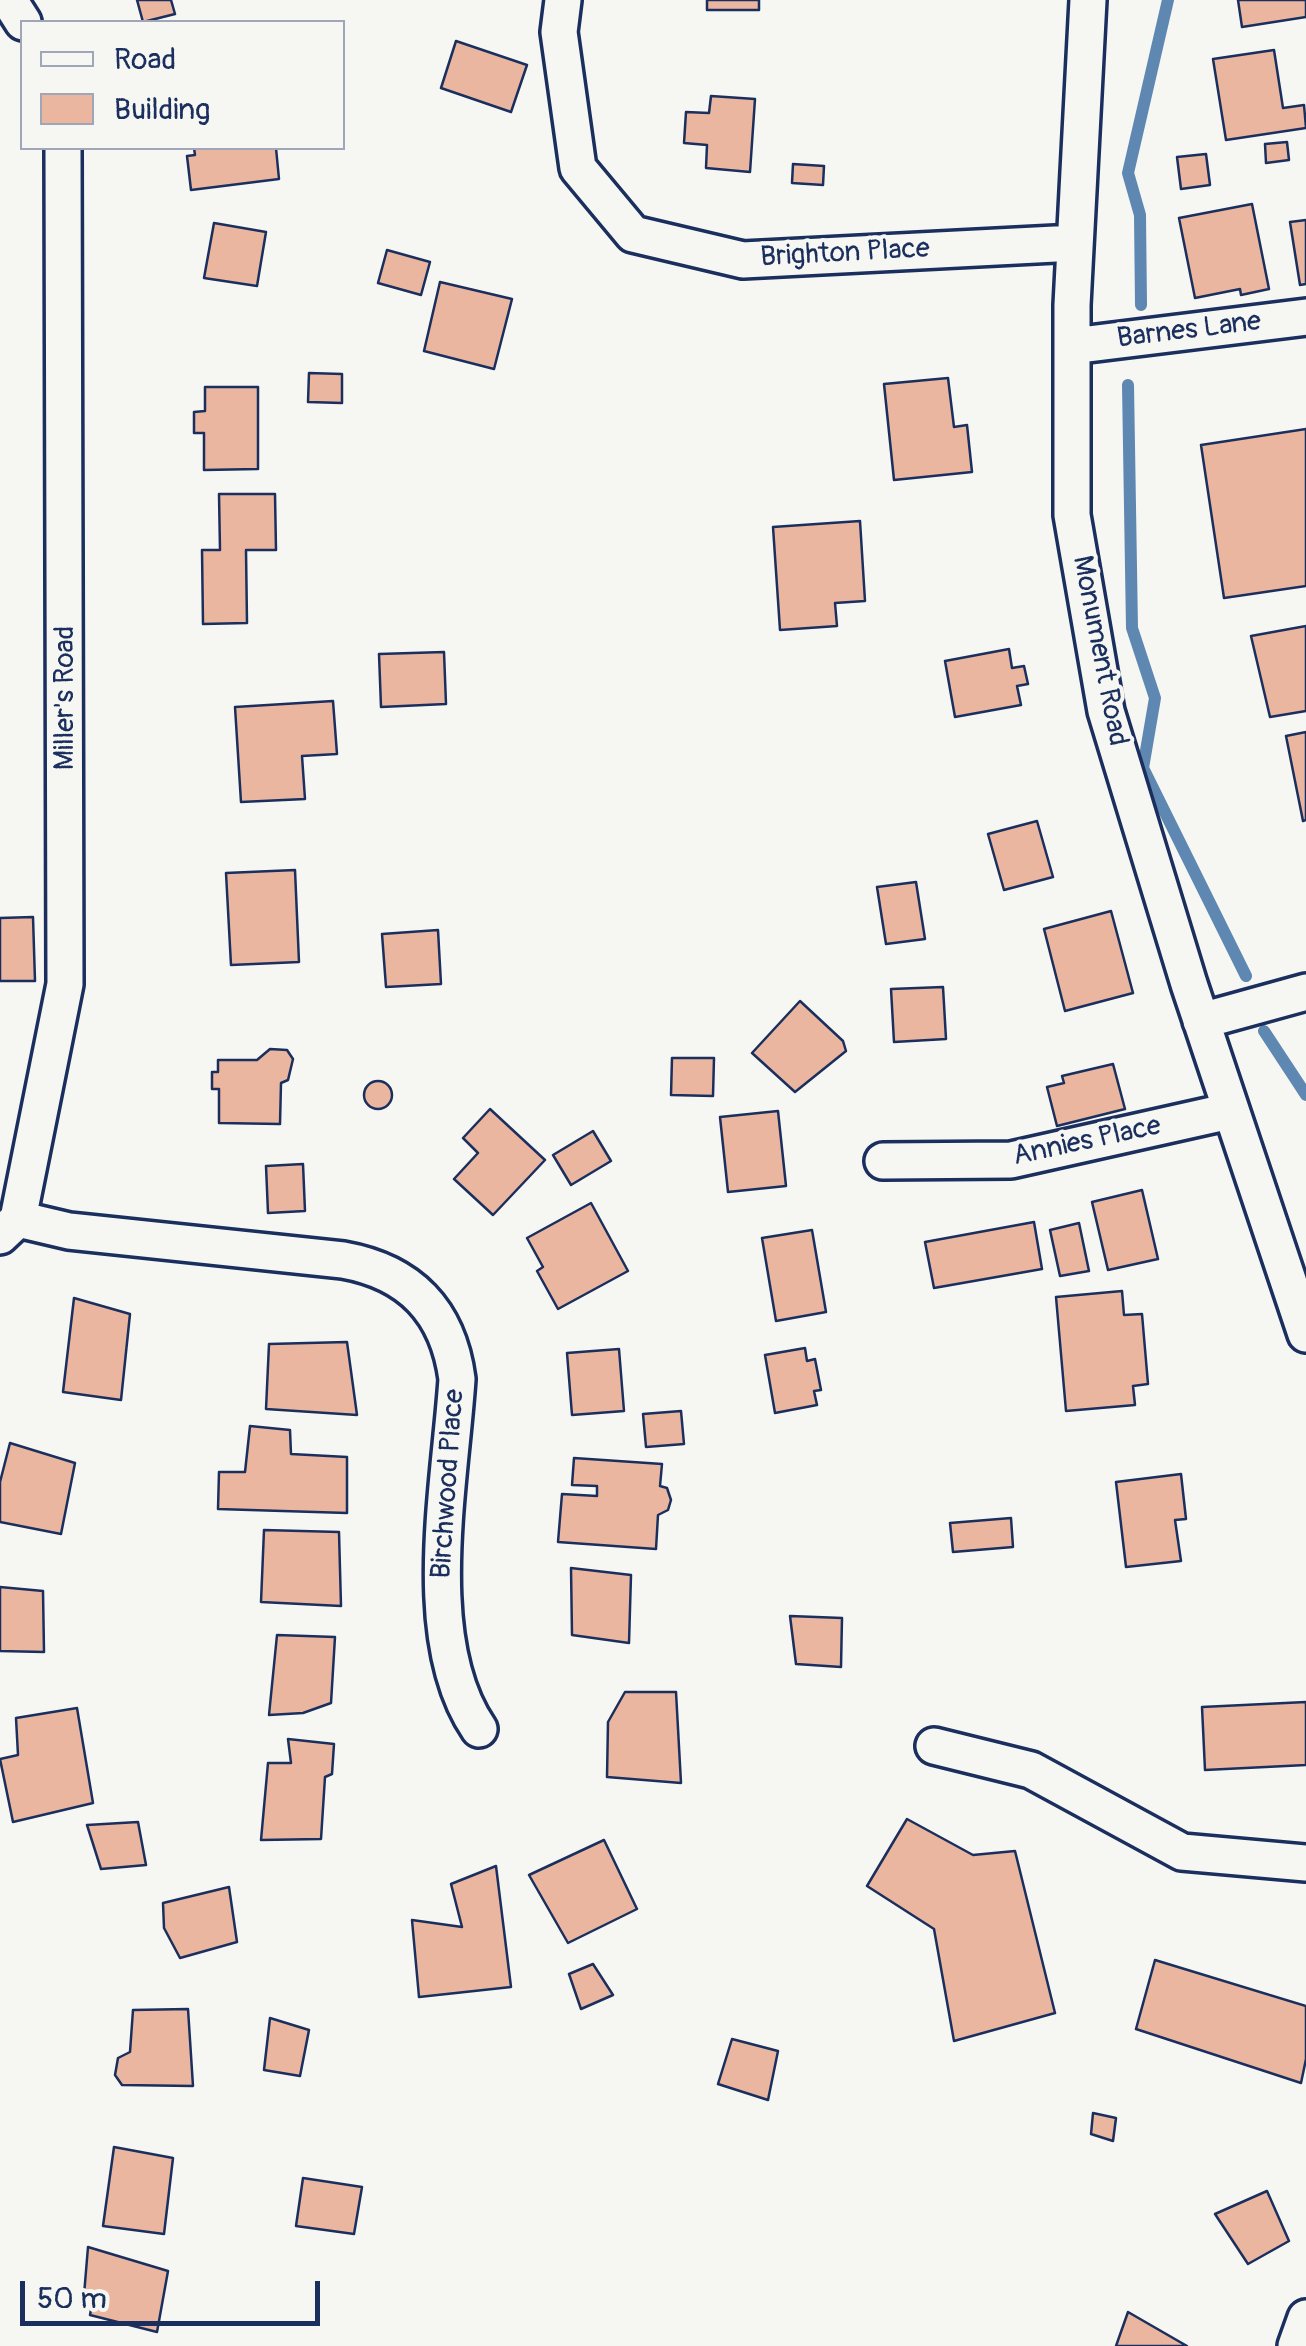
<!DOCTYPE html>
<style>
body{margin:0}
#map{position:relative;width:1306px;height:2346px;overflow:hidden;background:#f6f6f2;font-family:Pangolin,sans-serif}
canvas{display:block}
.legend{position:absolute;left:20px;top:20px;width:325px;height:130px;box-sizing:border-box;background:#f6f6f2;border:2px solid #9ea6b7;margin:0;padding:12px 18px;list-style:none;font-size:30px;color:#1b2f5e}
.legend li{display:flex;align-items:center;gap:20px;height:50px}
.legend b{width:50px;border:2px solid #9ea6b7}
.scale{position:absolute;left:20px;top:2281px;width:300px;height:45px;box-sizing:border-box;border:5px solid #1b2f5e;border-top:0;padding-left:12px;font-size:30px;line-height:35px;white-space:nowrap;color:#1b2f5e;-webkit-text-stroke:8px #f6f6f2;paint-order:stroke}
</style>
<div id="map">
<canvas width="1306" height="2346"></canvas>
<ul class="legend">
<li><b style="height:12px;background:#f6f6f2"></b>Road</li>
<li><b style="height:28px;background:#ebb69f"></b>Building</li>
</ul>
<div class="scale">50 m</div>
</div>
<script>
const context = document.querySelector('canvas').getContext('2d');
context.lineJoin = 'round';
function strokePath(path, color, width, dash) { context.strokeStyle = color; context.lineWidth = width; context.lineCap = dash ? 'butt' : 'round'; context.setLineDash(dash || []); context.stroke(path); }
function paint(path, color) { context.fillStyle = color; context.fill(path, 'evenodd'); }
function write(font, color, halo, rows, align = 'center') {
  context.font = font + ' Pangolin,sans-serif'; context.lineWidth = 8; context.setLineDash([]); context.textBaseline = 'middle'; context.strokeStyle = halo; context.fillStyle = color; for (const [text, x, y, turn = 0] of rows) {
    context.save(); context.translate(x, y); context.rotate((+turn || 0) * Math.PI / 180); context.textAlign = isNaN(turn) ? turn : align; if (halo) context.strokeText(text, 0, 0); context.fillText(text, 0, 0); context.restore();
  }
}
strokePath(new Path2D(`
 M1141,305L1140,215L1128,173L1168,0
 M1128,385L1132,628L1155,698L1143,768L1246,976
 M1264,1031L1306,1095`), '#5e87b1', 12);
const building = new Path2D(`
 M137,0H171L175,14L143,22Z
 M707,0H759V10H707Z
 M1238,0H1306V17L1242,27Z
 M456,41L527,65L511,112L441,88Z
 M1274,50L1283,108L1304,105L1306,128L1226,140L1213,59Z
 M711,96L755,99L750,172L706,168L707,145L684,143L686,112L709,113Z
 M1287,142L1289,160L1266,163L1265,144Z
 M194,148H276L279,179L191,190L187,156L195,155Z
 M1206,154L1210,185L1181,189L1177,157Z
 M793,164L824,166L823,185L792,183Z
 M1252,204L1269,289L1241,295L1240,289L1195,298L1179,218Z
 M1306,220V284L1300,285L1290,222Z
 M214,223L266,232L257,286L204,278Z
 M387,250L430,262L421,295L378,283Z
 M440,282L512,299L494,369L424,351Z
 M309,373L342,374V403L308,402Z
 M948,378L954,427L967,425L972,472L894,480L884,384Z
 M205,387H258V469L204,470V433H194V412L205,411Z
 M1306,429V586L1224,598L1201,445Z
 M219,494H275L276,550H246L247,623L203,624L202,550H220Z
 M860,521L865,601L835,603L837,626L780,630L773,527Z
 M1306,626V711L1270,717L1251,636Z
 M1009,649L1012,668L1024,666L1028,684L1017,686L1021,705L955,717L945,661Z
 M444,652L446,704L381,707L379,654Z
 M333,701L337,754L302,756L305,799L241,802L235,707Z
 M1306,732V820L1303,821L1286,736Z
 M1037,821L1053,877L1004,890L988,834Z
 M295,870L299,962L231,965L226,873Z
 M916,882L925,939L886,944L877,887Z
 M1111,911L1133,993L1065,1011L1044,929Z
 M33,917L35,981H0V918Z
 M438,930L441,984L386,987L382,934Z
 M943,987L946,1039L894,1042L891,989Z
 M800,1001L843,1041L846,1051L795,1092L752,1053Z
 M270,1049L287,1050L293,1059L288,1080L281,1083L280,1124L219,1123V1089H212V1072H218V1060H257Z
 M672,1058H714L713,1096L671,1095Z
 M1113,1064L1125,1109L1057,1126L1047,1087L1064,1083L1062,1076Z
 M364 1095a14 14 0 1 1 28 0a14 14 0 1 1-28 0Z
 M490,1109L545,1160L493,1215L454,1179L478,1153L463,1138Z
 M778,1111L786,1186L728,1192L720,1117Z
 M593,1131L611,1161L571,1185L553,1155Z
 M303,1164L305,1211L268,1213L266,1166Z
 M1142,1190L1158,1259L1108,1270L1092,1202Z
 M591,1203L628,1271L558,1309L537,1271L543,1267L527,1238Z
 M1034,1222L1042,1269L934,1288L925,1242Z
 M1079,1223L1089,1271L1060,1276L1050,1230Z
 M812,1230L826,1312L776,1321L762,1238Z
 M1122,1291L1124,1315L1142,1314L1148,1384L1133,1386L1135,1405L1066,1411L1056,1297Z
 M74,1298L130,1314L121,1400L63,1392Z
 M347,1342L357,1415L266,1409L269,1344Z
 M805,1348L807,1361L815,1359L821,1390L814,1391L817,1405L775,1413L765,1355Z
 M619,1349L624,1411L572,1415L567,1353Z
 M681,1411L684,1444L646,1447L643,1414Z
 M250,1426L290,1430L291,1454L347,1457V1513L218,1509L219,1472H245Z
 M10,1443L75,1463L61,1534L0,1522V1482Z
 M574,1458L662,1464L660,1486L667,1488L671,1500L668,1510L658,1515L656,1549L558,1542L562,1494L597,1496V1486L572,1485Z
 M1181,1474L1186,1519L1175,1520L1181,1561L1126,1567L1116,1482Z
 M1011,1518L1013,1547L953,1552L950,1523Z
 M264,1530L339,1532L341,1606L261,1602Z
 M571,1568L631,1575L629,1643L572,1635Z
 M0,1587L43,1591L44,1652L0,1651Z
 M790,1616L842,1618L841,1667L796,1664Z
 M277,1635L335,1637L331,1703L303,1713L269,1715Z
 M625,1692H676L681,1783L607,1777L608,1722Z
 M1306,1702V1765L1205,1770L1202,1707Z
 M77,1708L93,1803L13,1822L0,1759L18,1755L16,1718Z
 M288,1739L334,1744L332,1774L325,1777L321,1839L261,1840L268,1763H291Z
 M907,1819L973,1855L1015,1851L1055,2013L954,2041L934,1929L867,1886Z
 M138,1822L146,1865L101,1869L87,1825Z
 M604,1840L637,1909L568,1943L529,1875Z
 M496,1866L511,1987L419,1997L412,1920L462,1927L451,1884Z
 M229,1887L237,1942L180,1958L164,1928L163,1903Z
 M1155,1960L1306,2006V2059L1301,2083L1136,2029Z
 M593,1964L613,1995L581,2009L569,1974Z
 M188,2009L193,2086L122,2085L115,2075L118,2058L130,2052L133,2010Z
 M270,2018L309,2030L300,2076L264,2070Z
 M732,2039L778,2051L768,2100L718,2084Z
 M1093,2113L1116,2118L1113,2141L1091,2134Z
 M114,2147L173,2158L164,2234L103,2226Z
 M303,2178L362,2187L354,2234L296,2226Z
 M1267,2191L1289,2241L1248,2264L1215,2214Z
 M88,2247L168,2271L157,2332L90,2315L94,2294L84,2295Z
 M1128,2312L1187,2346H1116Z`);
paint(building, '#ebb69f');
strokePath(building, '#1b2f5e', 2.5);
const minor = new Path2D(`
 M9,0L23,22
 M563,0L559,32L578,168L633,234L743,260L1075,243
 M1088,0L1072,305V515L1106,711L1189,984L1306,1334
 M1072,346L1306,317
 M1201,1021L1306,992
 M883,1161L1011,1160L1230,1111
 M18,1219L69,1231L343,1260C410,1272 448,1311 457,1379C450,1485 418,1640 479,1729
 M0,1236L18,1219L65,984L63,148
 M934,1746L1031,1770L1182,1852L1306,1863
 M1296,2346L1306,2318`);
strokePath(minor, '#1b2f5e', 42);
strokePath(minor, '#f6f6f2', 35);
write('28px', '#1b2f5e', '#f6f6f2', [
 ["Brighton Place",845,254,-3],
 ["Barnes Lane",1189,331,-7],
 ["Monument Road",1099,651,79],
 ["Miller's Road",66,698,-90],
 ["Annies Place",1087,1142,-12],
 ["Birchwood Place",449,1484,-86]
]);
</script>
